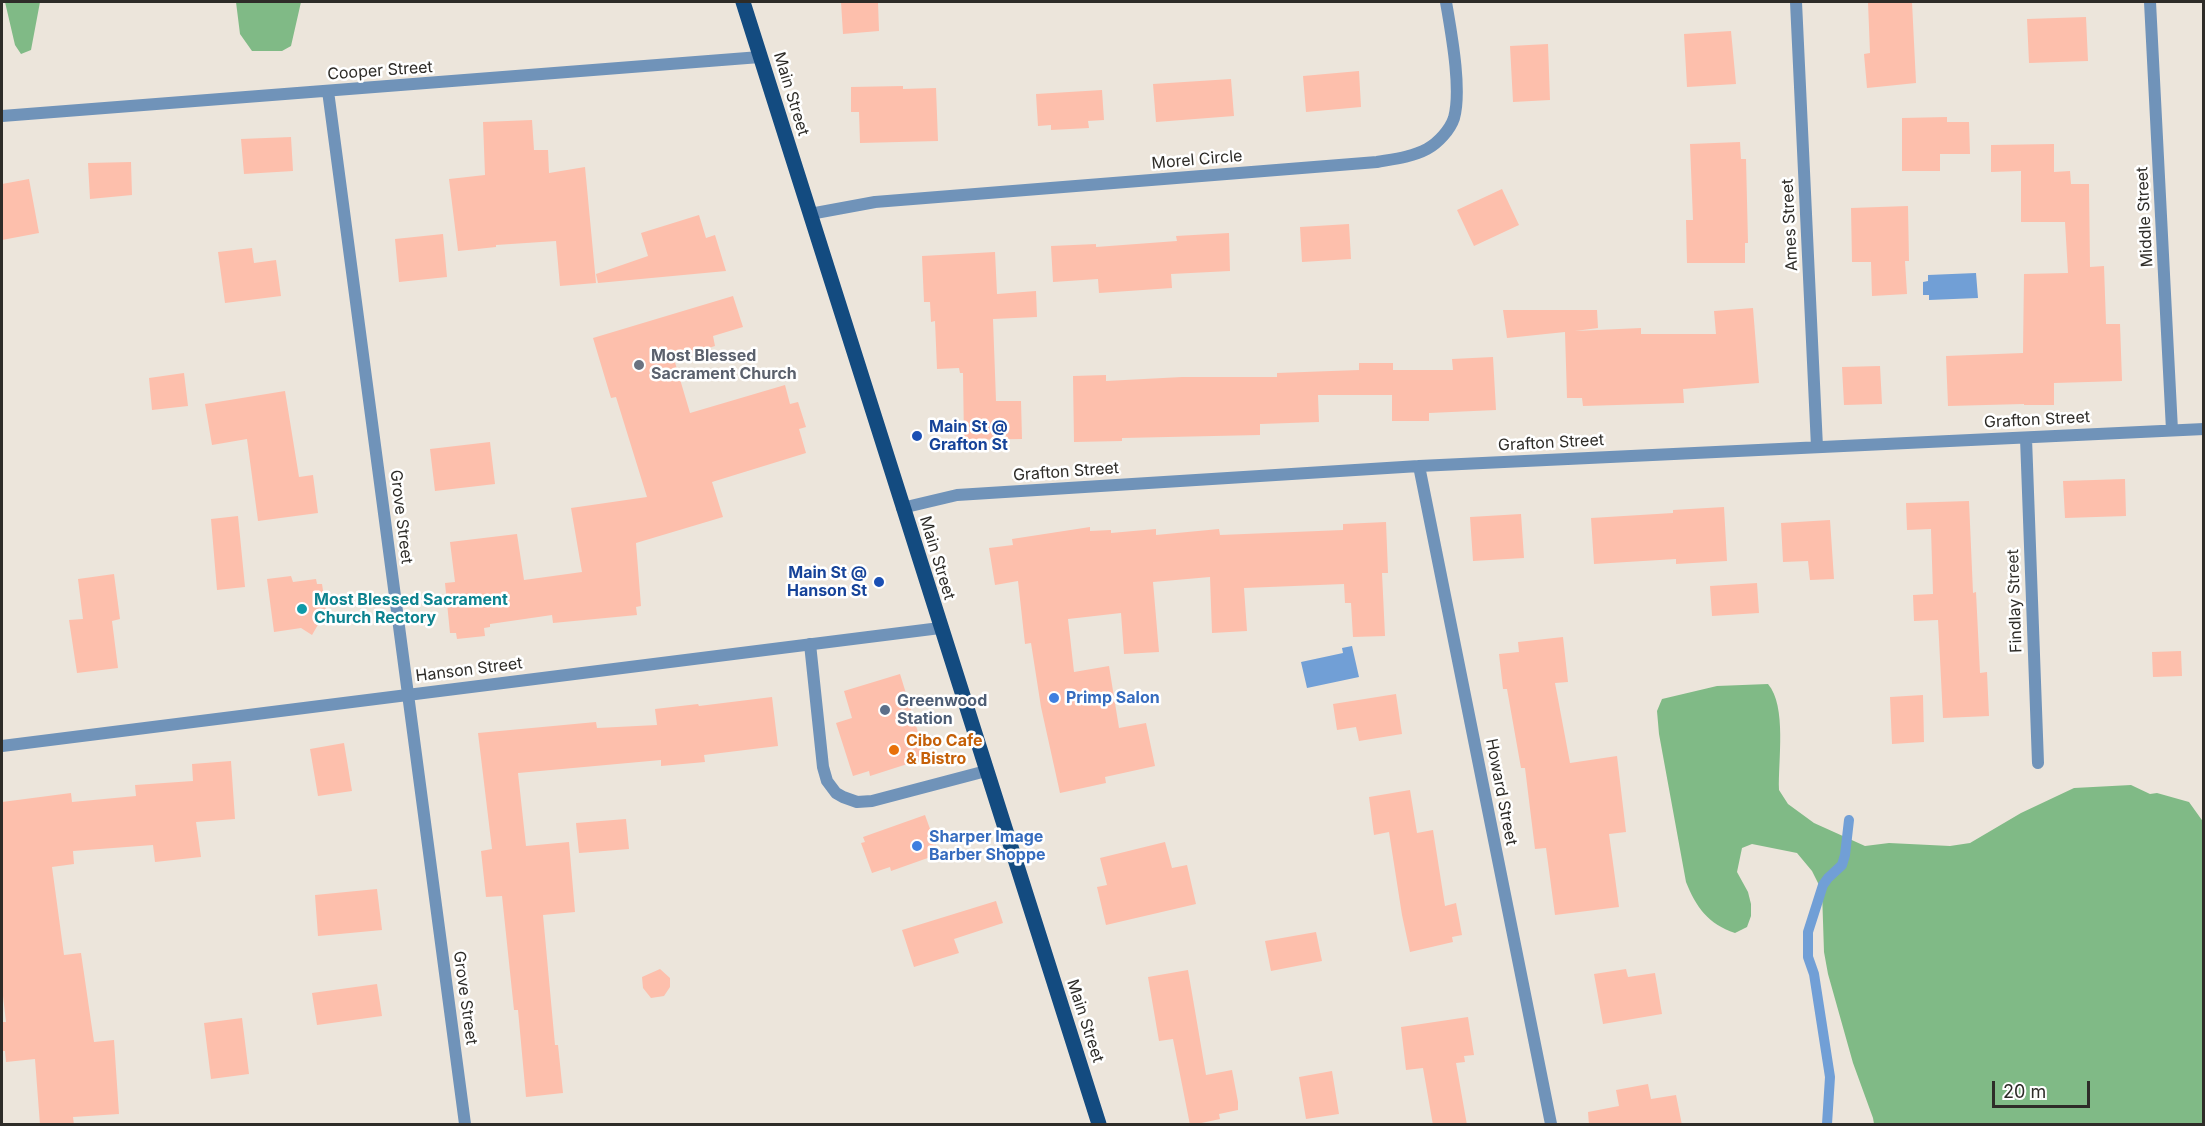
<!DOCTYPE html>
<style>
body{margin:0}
#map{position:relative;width:2205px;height:1126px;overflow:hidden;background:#ece5db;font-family:Inter,sans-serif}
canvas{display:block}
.frame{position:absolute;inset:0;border:3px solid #2e2c28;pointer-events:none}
.scale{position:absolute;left:1992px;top:1081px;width:98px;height:27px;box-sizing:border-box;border:3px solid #2e2c28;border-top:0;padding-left:8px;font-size:18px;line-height:21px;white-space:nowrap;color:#2e2c28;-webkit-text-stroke:4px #fff;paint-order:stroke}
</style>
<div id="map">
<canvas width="2205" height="1126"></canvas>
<div class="frame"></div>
<div class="scale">20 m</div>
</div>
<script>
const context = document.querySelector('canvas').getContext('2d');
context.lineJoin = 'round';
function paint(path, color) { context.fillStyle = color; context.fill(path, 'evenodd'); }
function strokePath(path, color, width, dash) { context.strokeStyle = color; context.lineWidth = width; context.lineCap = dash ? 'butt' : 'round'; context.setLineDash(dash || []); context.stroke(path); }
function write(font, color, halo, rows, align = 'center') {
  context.font = font + ' Inter,sans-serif'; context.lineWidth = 5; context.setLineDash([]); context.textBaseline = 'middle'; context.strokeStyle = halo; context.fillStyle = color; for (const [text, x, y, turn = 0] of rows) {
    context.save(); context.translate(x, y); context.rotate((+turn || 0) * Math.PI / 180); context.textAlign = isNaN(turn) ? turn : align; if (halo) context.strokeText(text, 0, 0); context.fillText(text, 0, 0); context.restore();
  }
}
paint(new Path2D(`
 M5,2H40L31,50L21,54L15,45Z
 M236,2H301L291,46L282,51H252L240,34Z
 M1768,684C1787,706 1778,761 1779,790L1788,804L1814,823L1865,846L1889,843L1950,846L1970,843L2021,813L2074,788L2131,785L2150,794L2157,793L2189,802L2204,823L2203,1124H1874L1873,1118L1853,1063L1828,974L1824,952L1822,891L1812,871L1797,853L1752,844L1742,848L1737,872L1748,892L1751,904V916L1747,927L1735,933C1708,924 1696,907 1686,882L1659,734L1657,711L1662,699L1717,686Z`), '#80ba86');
paint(new Path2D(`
 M1976,273L1978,298L1929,300V295H1923V282L1928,281V275Z
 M1352,646L1359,677L1307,688L1301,662L1343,653L1342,648Z`), '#719fd6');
strokePath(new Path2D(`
 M1827,1124L1830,1077L1814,974L1808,957V932L1823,885L1828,878L1842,865L1845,855L1849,820`), '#719fd6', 10);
paint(new Path2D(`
 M841,2H878L879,31L843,34Z
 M1868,2H1912L1916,83L1867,88L1864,54L1870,53Z
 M2086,17L2088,61L2029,63L2027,19Z
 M1731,31L1736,84L1687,87L1684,34Z
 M1548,44L1550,100L1513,102L1510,46Z
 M1359,71L1361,107L1306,112L1303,76Z
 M1231,79L1234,116L1156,122L1153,84Z
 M903,86V89L936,88L938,141L860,143L859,112H851V87Z
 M1102,90L1104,120L1088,121L1089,128L1051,130V125L1038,126L1036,94Z
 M1947,117V122H1969L1970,154H1940V171H1902V118Z
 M532,120L534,150H548L549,173L585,167L596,283L560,286L556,241L496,245V247L458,251L449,179L485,175L483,122Z
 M291,137L293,171L244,174L241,139Z
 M1740,142L1741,159H1746L1748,243H1745V263H1687L1686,220H1693L1690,144Z
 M2054,144V172L2070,171L2071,184H2089L2090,267L2104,266L2106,324H2120L2122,381L2054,383V405H2024V404L1948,406L1946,356L2023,353L2024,274L2068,273L2065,222H2021V171L1991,172V145Z
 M131,162L132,195L90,199L88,163Z
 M29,179L39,233L2,240V184Z
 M1502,189L1519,225L1474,246L1457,210Z
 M1908,206L1909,261H1905L1907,294L1872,296L1871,262H1852L1851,208Z
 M699,215L706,238L715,235L726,271L598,283L596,274L648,256L641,233Z
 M1349,224L1351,259L1302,262L1300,227Z
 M1229,233L1230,271L1171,274L1172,288L1099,293L1098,279L1053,282L1051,246L1096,244V247L1177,241L1176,236Z
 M443,234L447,277L399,282L395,239Z
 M252,248L254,263L276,260L281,296L225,303L218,252Z
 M995,252L997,294L1036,291L1037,317L993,319L996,401H1021L1022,439L964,440L963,373H960L959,368L937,369L935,321L931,322L930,302H924L922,256Z
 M733,296L743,327L713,336L715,346L674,359L690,413L785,385L790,404L798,402L806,427L799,429L806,453L712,482L723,517L636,543L641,606L636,607L637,615L553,623L552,615L490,624V627L484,628L485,636L457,639L456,633H450L445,583L455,582L450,542L517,534L524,580L582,572L571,508L647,497L616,397L611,398L593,338Z
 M1753,308L1759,383L1683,389L1684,403L1583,406L1582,398H1567L1565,332L1507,338L1503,310H1597L1598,328L1575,331L1641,328V334H1716L1714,311Z
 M1493,357L1496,410L1429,413V421H1392V395H1318L1319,422L1260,424V435L1122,438V441L1074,442L1073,376L1106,375V381L1182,377H1277V373L1359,370V363H1393V370H1453L1452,359Z
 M1880,366L1882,404L1844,405L1842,367Z
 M184,373L188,406L152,410L149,378Z
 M285,391L299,477L313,475L318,513L258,521L247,439L212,445L205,404Z
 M490,442L495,484L435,491L430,449Z
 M2125,479L2126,516L2065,518L2063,481Z
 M1969,501L1973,593L1976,592L1980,673L1987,672L1989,716L1943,718L1938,620L1914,621L1913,595L1933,594L1931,529L1907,530L1906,503Z
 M1724,507L1727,561L1676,564V559L1594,564L1591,518L1673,513V510Z
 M1521,514L1524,558L1473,561L1470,517Z
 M238,516L245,587L217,590L211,519Z
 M1830,520L1834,579L1810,580L1808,561L1783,562L1781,523Z
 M1386,522L1388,573H1382L1385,636L1353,637L1351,603H1345L1344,584L1244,588L1247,631L1212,633L1210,577L1153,582L1159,652L1124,654L1121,613L1068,619L1074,672L1109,666L1119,728L1146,723L1155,766L1105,777L1106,783L1060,793L1041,707L1031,643L1025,644L1018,581L995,585L989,548L1013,545L1012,539L1090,527V531L1111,530V533L1156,529V535L1219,529L1220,535L1343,530V524Z
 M114,574L120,619L112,621L118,668L77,673L69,620L83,619L78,579Z
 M291,576L293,582L316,579L317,584H322L328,622L319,623L312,635L301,628L274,632L267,579Z
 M1757,583L1759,613L1712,616L1710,586Z
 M1563,637L1568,682L1555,683L1570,763L1617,756L1626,832L1609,834L1619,907L1555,915L1546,848L1535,849L1525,768H1521L1507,689H1503L1499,654L1519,652L1518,642Z
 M2181,651L2182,676L2153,677L2152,652Z
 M900,674L926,758L870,776L869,771L853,776L836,723L852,718L844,691Z
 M1396,694L1402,734L1359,741L1356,727L1337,730L1333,704Z
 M1923,695L1924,742L1892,744L1890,697Z
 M772,697L778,746L704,755L705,762L661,766V760L518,773L526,846L569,842L575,912L543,915L555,1045H558L563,1093L526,1097L518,1010H514L502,896L486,897L481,851L492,849L478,733L596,722L597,728L657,725L655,709L698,704L699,706Z
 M344,743L352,791L318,796L310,749Z
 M231,761L235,819L196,822L201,857L155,862L153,845L73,851L74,864L52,867L64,955L81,953L94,1042L114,1040L119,1114L73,1117L74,1125H40L35,1059L6,1062L5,1051H2V1022H6L2,987V802L71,793L72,802L136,796L135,785L193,781L192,764Z
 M1410,790L1417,833L1433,830L1445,906L1456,903L1462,935L1452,937L1453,942L1410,952L1402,915L1389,832L1374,835L1369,797Z
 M925,815L939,854L891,871L890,867L872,873L861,843L865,842L863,837Z
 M626,819L629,849L579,853L576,823Z
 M1165,842L1172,868L1187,865L1196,904L1106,925L1097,887L1107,885L1100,858Z
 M377,889L382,930L318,936L315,895Z
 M996,901L1003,923L954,939L959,953L914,967L902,930Z
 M1316,932L1322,961L1271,971L1265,941Z
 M660,969L670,978V987L664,996L651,998L643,988L642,977Z
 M1626,969L1628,977L1655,973L1662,1014L1603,1024L1594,974Z
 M1188,970L1206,1075L1232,1070L1238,1102V1110L1219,1114L1220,1119L1192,1125H1190L1173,1039L1159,1041L1148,977Z
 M377,984L382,1016L317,1025L312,993Z
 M1468,1017L1474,1055L1464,1056L1465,1062L1456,1063L1467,1125H1433L1423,1068L1406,1070L1401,1027Z
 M242,1018L249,1074L211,1079L204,1023Z
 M1332,1071L1339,1114L1306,1119L1299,1077Z
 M1648,1084L1651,1099L1676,1095L1682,1125H1589L1588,1112L1619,1106L1616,1090Z`), '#fdbfac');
strokePath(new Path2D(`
 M810,644L823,767L827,781L836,793L843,797L857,802L872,801L986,771`), '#7093b9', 12);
strokePath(new Path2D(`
 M1796,2L1817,447
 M2150,2L2172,430
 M328,91L465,1124
 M2,116L760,57
 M810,214L875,202L1377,162C1394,159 1412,157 1427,149C1438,143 1450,130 1454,118C1462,89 1451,32 1446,2
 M2026,438L2038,763
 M1419,466L1551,1124
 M902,508L957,495L1419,466L2204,429
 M2,746L940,628`), '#7093b9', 12);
strokePath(new Path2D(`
 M743,2L1099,1124`), '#134b80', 15);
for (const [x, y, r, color] of [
 [639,365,6,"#6b7280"],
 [917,436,6,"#1a4fb4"],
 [879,582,6,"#1a4fb4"],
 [302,609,6,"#0f9aa8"],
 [1054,698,6,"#3f7fe0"],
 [885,710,6,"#5c6f8a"],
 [894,750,6,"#e8710a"],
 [917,846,6,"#3f7fe0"]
]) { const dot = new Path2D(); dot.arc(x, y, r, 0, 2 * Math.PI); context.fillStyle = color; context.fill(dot); strokePath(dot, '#fff', 2); }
write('16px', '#2e2c28', '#fff', [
 ["Cooper Street",380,71,-4],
 ["Main Street",791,94,73],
 ["Morel Circle",1197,160,-5],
 ["Middle Street",2145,217,-93],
 ["Ames Street",1790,225,-93],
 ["Grafton Street",2037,420,-3],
 ["Grafton Street",1551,443,-3],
 ["Grafton Street",1066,472,-4],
 ["Grove Street",401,517,83],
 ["Main Street",937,558,73],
 ["Findlay Street",2015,601,-92],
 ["Hanson Street",469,670,-7],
 ["Howard Street",1501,792,79],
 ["Grove Street",465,998,82],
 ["Main Street",1085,1021,72]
]);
write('bold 16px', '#5b616d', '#fff', [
 ["Most Blessed",651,356],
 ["Sacrament Church",651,374]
], 'left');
write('bold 16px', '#164399', '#fff', [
 ["Main St @",929,427],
 ["Grafton St",929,445],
 ["Main St @",867,573,"right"],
 ["Hanson St",867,591,"right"]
], 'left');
write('bold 16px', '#0d838f', '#fff', [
 ["Most Blessed Sacrament",314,600],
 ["Church Rectory",314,618]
], 'left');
write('bold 16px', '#366cbe', '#fff', [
 ["Primp Salon",1066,698],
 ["Sharper Image",929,837],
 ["Barber Shoppe",929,855]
], 'left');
write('bold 16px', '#4e5e75', '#fff', [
 ["Greenwood",897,701],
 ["Station",897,719]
], 'left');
write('bold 16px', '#c56008', '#fff', [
 ["Cibo Cafe",906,741],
 ["& Bistro",906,759]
], 'left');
</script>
